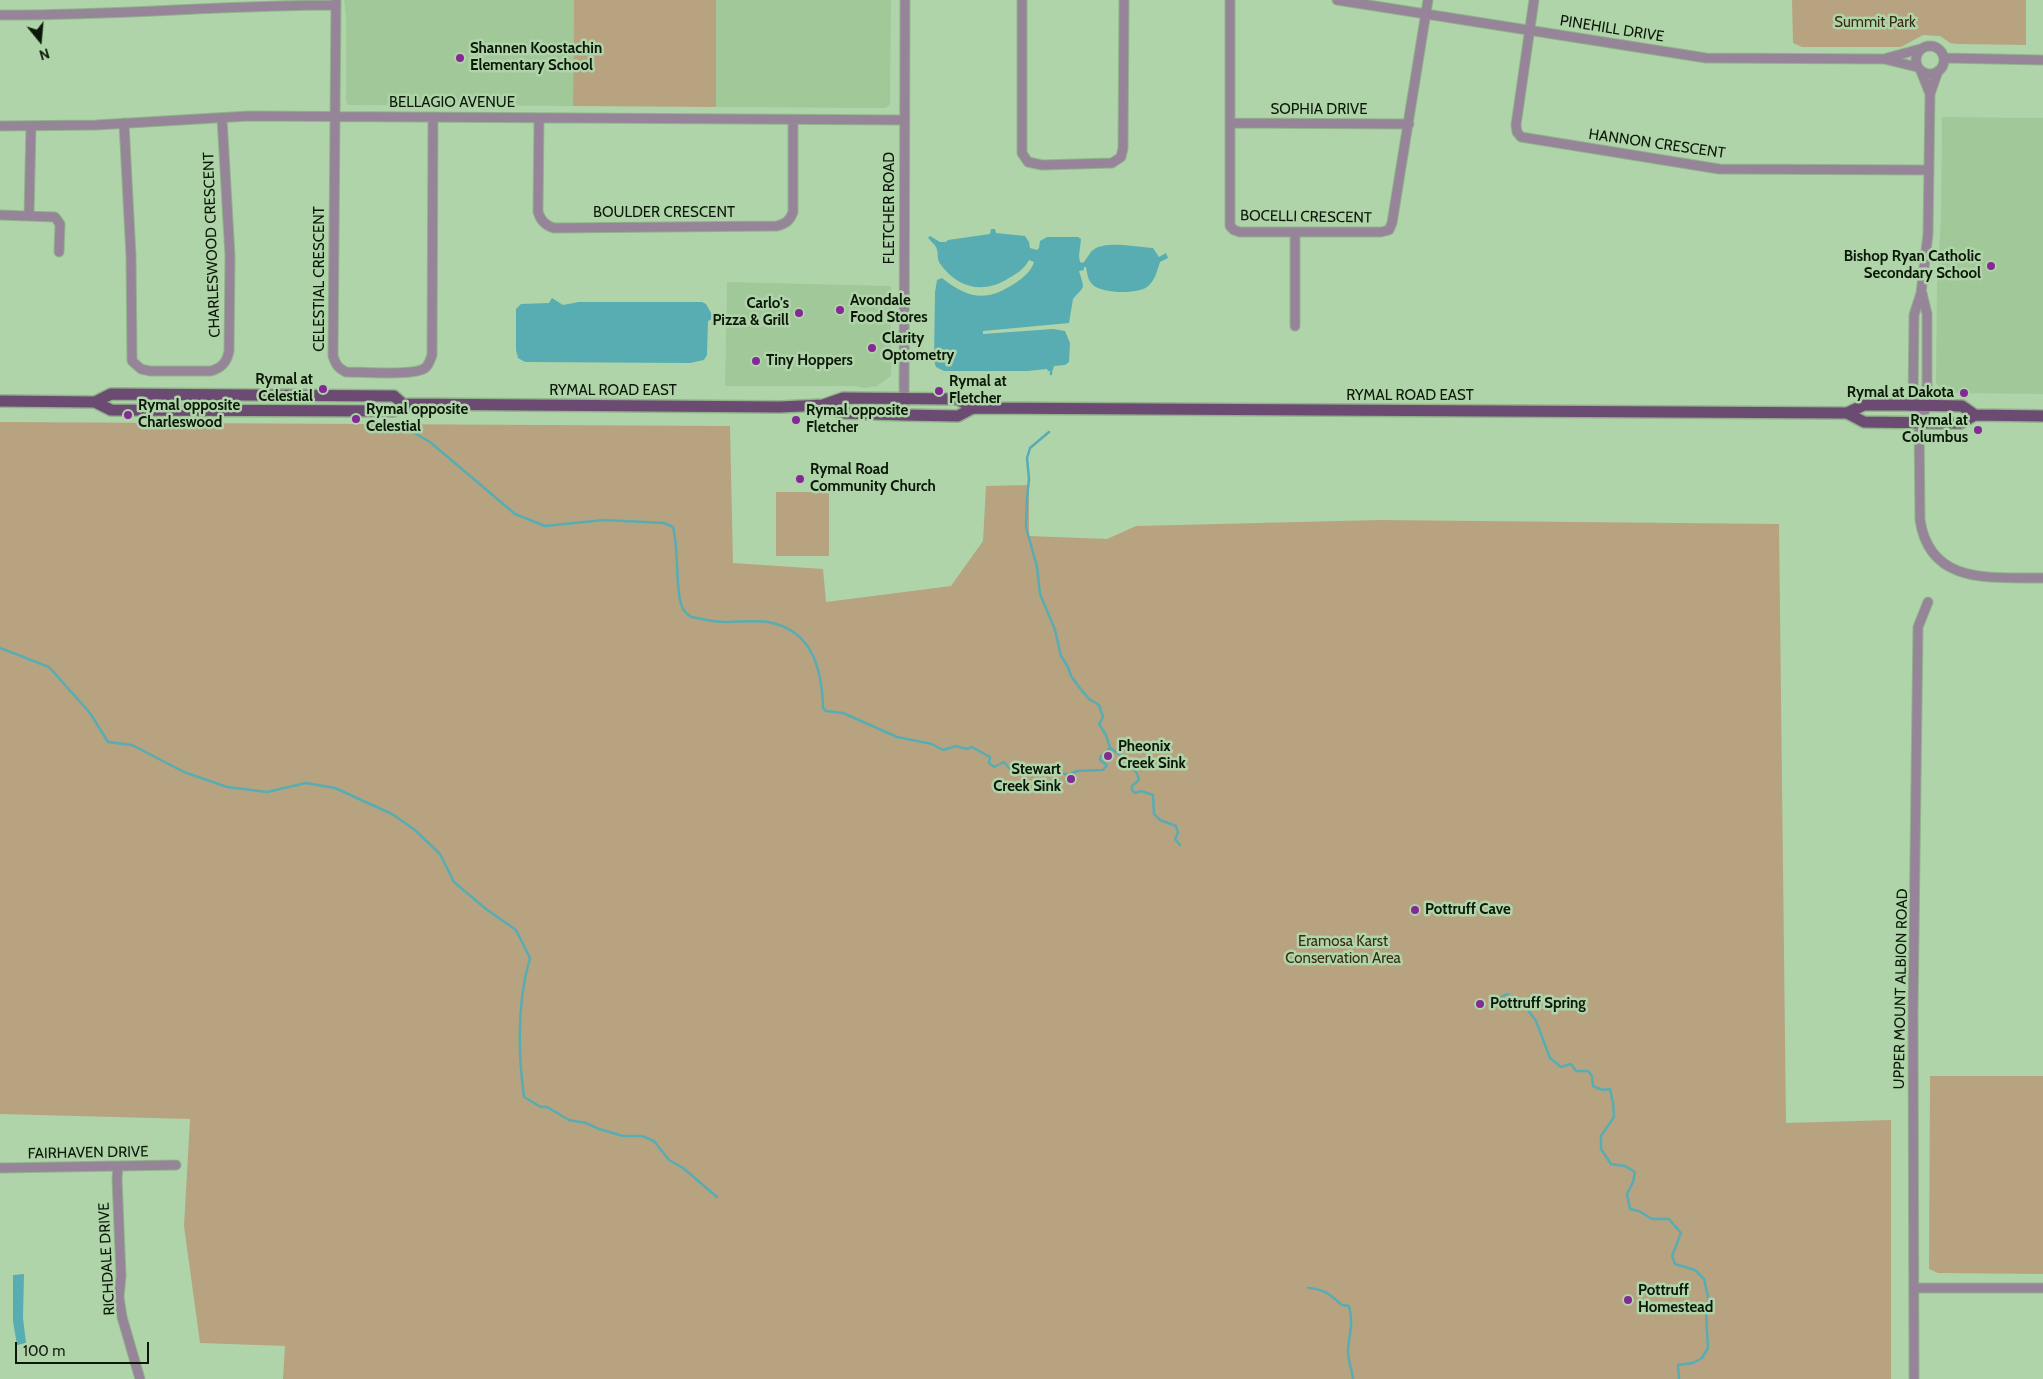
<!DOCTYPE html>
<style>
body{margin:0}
#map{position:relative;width:2043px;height:1379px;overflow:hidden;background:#b0d4a9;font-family:Cabin,sans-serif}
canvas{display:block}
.north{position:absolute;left:15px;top:15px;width:50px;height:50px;-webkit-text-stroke:4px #b0d4a9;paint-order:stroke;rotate:163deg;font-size:14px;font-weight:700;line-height:20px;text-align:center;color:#0c1909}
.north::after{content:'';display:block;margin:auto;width:18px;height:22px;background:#0c1909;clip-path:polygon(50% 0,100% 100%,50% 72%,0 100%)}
.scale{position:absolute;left:15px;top:1342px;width:134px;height:22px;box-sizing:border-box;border:2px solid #0c1909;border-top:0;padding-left:6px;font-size:15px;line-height:18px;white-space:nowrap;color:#0c1909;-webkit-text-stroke:4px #b0d4a9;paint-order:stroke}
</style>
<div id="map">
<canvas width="2043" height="1379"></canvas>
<div class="north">N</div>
<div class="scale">100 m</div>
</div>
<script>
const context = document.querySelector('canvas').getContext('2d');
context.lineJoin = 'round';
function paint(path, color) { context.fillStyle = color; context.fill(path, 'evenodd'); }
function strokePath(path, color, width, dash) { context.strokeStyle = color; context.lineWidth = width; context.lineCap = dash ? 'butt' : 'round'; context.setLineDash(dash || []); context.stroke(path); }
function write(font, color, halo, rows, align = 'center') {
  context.font = font + ' Cabin,sans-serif'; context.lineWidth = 5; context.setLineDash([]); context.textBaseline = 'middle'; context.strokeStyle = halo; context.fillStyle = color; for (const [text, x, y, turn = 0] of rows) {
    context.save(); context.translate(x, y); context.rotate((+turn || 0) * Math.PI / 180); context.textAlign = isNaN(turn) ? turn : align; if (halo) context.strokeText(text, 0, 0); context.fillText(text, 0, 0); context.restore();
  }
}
paint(new Path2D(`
 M344,0H574L573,106L348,105L346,101V16Z
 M716,0H891L890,105L885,108L716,107Z
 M1942,117L2043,118V394L1950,393L1941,389L1936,383L1937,285L1941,217Z
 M727,282L891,286V376L877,386L864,388L854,386H725Z`), '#a1c899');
paint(new Path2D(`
 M574,0H716V107L573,106Z
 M1792,0H2026V45L1957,44L1950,43L1940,36L1923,35L1901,47H1802L1793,43Z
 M0,422L730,426L733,563L823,569L826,602L951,586L983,541L986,486L1029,485V536L1107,539L1136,526L1379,520L1779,524L1786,1123L1891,1120V1379H283L285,1346L200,1343L184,1226L190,1119L0,1114Z
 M776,492H829V556H776Z
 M1930,1076H2043V1274L1938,1273L1929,1269Z`), '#b8a381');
paint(new Path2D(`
 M991,229H995L996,233L1025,236L1029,242L1030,248L1037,250L1039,248L1040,241L1047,237H1078L1081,239L1079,256L1080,262L1083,263C1087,259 1089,253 1093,250C1105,240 1137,247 1153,248L1159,257L1166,253L1168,258L1160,262C1157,271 1155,281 1147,287C1137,294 1103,294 1093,285C1088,281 1087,273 1086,267H1084V270L1079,271C1085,291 1085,285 1073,299L1069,323L983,331V334L1053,329L1065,331L1070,343L1069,362L1065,365L1054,366L1053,370L1048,371L1047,369L1027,371H944L936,367L934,361L935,292L937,280L942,278C970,300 987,302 1017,282C1024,277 1032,270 1034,262L1029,260C1024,269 1018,273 1009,278C984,294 959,289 941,265C936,259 939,253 936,247C934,244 930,240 928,238L930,236L940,242H946L948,240L990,234Z
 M552,298L563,305L579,302H702L706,304L714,318L708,321L707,355L704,360L690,363L525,362L518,358L516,350V309L521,304L549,303Z
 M24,1274L23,1318L26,1343L17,1345L13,1321V1275Z`), '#57adb2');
strokePath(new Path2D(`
 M1051,370V374
 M377,423L393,429L411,431L430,442L515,514L545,526L604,520L664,523L673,527C679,548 675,594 683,609C685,612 688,615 691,617C702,619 714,622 725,622C739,622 755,620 768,622C813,630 822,670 823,708L826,711L843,713L897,737L932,744L943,750L956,746L967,749L972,747L990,757L989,763L994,767L1004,762L1010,769L1022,770L1044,766L1068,775L1077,771L1103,770L1107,765L1100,760V757L1110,748
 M1049,432L1030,448L1027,458L1029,479L1027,499L1026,527L1037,567L1040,594L1055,630L1061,656L1068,667L1071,676L1079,687L1089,699L1099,705L1103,717L1099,724L1106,735L1110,748C1121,755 1137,767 1139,780L1132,786V790L1135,793L1141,791L1153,795L1154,814L1160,820L1176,826L1178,833L1175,839L1180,845
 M0,648L49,667L90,713L108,742L132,745L184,772L227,787L267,792L306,783L335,788L392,814L415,830L440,854L454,882L486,909L516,930L530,958C517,1002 518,1052 524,1097L541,1107H547L569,1120L586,1123L599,1129L623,1136H642L654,1141L669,1160L683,1168L717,1197
 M1494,1001L1507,994L1522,1002L1536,1021L1550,1058L1561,1067L1571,1064L1576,1071H1588L1592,1076L1593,1086L1602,1090L1610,1089L1613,1103L1614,1117L1601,1136V1149L1611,1164L1625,1166L1635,1172L1633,1182L1627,1194L1630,1209L1639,1211L1652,1219H1669L1681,1233L1672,1256L1675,1264L1695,1270L1704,1279L1709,1301L1706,1313L1708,1348L1702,1358L1693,1363L1678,1365L1679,1379
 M1308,1288C1325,1289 1330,1295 1342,1305L1349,1306C1354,1325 1349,1333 1348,1351C1348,1361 1352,1369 1353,1379`), '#57adb2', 2.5);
const minor = new Path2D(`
 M336,0L333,356C336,365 338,368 346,372C361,372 415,376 425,368C429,365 430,360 432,355L433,117
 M1022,0V153L1028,162L1042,165L1112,163L1121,157L1123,148L1124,0
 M1230,0V226L1234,230L1240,232H1381L1389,230L1392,223L1428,0
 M1337,0L1706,58L1884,59L1917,67
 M1534,0L1516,125L1517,132L1521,137L1719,169L1929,170
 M0,15C112,16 224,5 336,5
 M1916 60a14 14 0 1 1 28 0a14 14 0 1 1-28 0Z
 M1887,58L1920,49
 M1944,58L2043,60
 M1921,71L1930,94
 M1938,71L1930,94L1928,234L1921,293L1914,315L1913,405L1919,423L1920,520C1930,586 1992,577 2043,578
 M539,118L538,212C541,221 545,225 554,228L777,226C785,224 790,221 793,212V120
 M124,123L131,256L132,361L141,369L150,371H211C222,368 227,362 229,351L230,256L222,118
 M1230,123L1409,124
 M0,126L96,125L249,116L904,120
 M0,215L55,217L60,224L59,252
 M29,215L31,126
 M1295,326V232
 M904,415L905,0
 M1919,423L1927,406V314L1922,293
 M118,1166L117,1179L121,1276L119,1297L122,1317L140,1379
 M0,1168L176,1165
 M1915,1288H2043
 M1914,1379L1913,1011L1918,627L1928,602`);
const major = new Path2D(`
 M0,401L95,402L111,394L394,396L403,404
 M95,402L111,410L394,411L403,404L780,407L823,405L843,398L957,399L973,408L1847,413L1864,405H1903L1962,406L1975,415
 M823,405L842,413L904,415L958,416L973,408
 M1847,413L1864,422L1939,423H1961L1975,415L2043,416`);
strokePath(minor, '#92b28c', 11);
strokePath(major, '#92b28c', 14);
strokePath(minor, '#968499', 9);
strokePath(major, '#6b4b71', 11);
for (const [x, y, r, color] of [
 [460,58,5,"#842995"],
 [1991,266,5,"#842995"],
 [840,310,5,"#842995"],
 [799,313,5,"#842995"],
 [872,348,5,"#842995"],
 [756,361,5,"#842995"],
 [323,389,5,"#842995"],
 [939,391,5,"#842995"],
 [1964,393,5,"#842995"],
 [128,415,5,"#842995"],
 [356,419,5,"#842995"],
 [796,420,5,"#842995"],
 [1978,430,5,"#842995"],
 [800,479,5,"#842995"],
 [1108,756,5,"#842995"],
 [1071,779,5,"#842995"],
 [1415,910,5,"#842995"],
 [1480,1004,5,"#842995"],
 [1628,1300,5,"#842995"]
]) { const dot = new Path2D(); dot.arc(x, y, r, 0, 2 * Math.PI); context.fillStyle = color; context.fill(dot); strokePath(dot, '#b0d4a9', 2); }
write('15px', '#392b10', '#b0d4a9', [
 ["Summit Park",1875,23],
 ["Eramosa Karst",1343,942],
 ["Conservation Area",1343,959]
]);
write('15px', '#0c1909', '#b0d4a9', [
 ["PINEHILL DRIVE",1612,29,9],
 ["BELLAGIO AVENUE",452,103],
 ["SOPHIA DRIVE",1319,110],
 ["HANNON CRESCENT",1657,144,8],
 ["FLETCHER ROAD",890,208,-90],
 ["BOULDER CRESCENT",664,213],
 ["BOCELLI CRESCENT",1306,217,1],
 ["CHARLESWOOD CRESCENT",212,245,-92],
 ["CELESTIAL CRESCENT",320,279,-90],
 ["RYMAL ROAD EAST",613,391],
 ["RYMAL ROAD EAST",1410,396],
 ["UPPER MOUNT ALBION ROAD",1901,989,-89],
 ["FAIRHAVEN DRIVE",88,1153,-1],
 ["RICHDALE DRIVE",107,1259,-93]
]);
write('bold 15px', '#0c1909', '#b0d4a9', [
 ["Shannen Koostachin",470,49],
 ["Elementary School",470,66],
 ["Bishop Ryan Catholic",1981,257,"right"],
 ["Secondary School",1981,274,"right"],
 ["Avondale",850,301],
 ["Food Stores",850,318],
 ["Carlo's",789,304,"right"],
 ["Pizza & Grill",789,321,"right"],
 ["Clarity",882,339],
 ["Optometry",882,356],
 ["Tiny Hoppers",766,361],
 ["Rymal at",313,380,"right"],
 ["Celestial",313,397,"right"],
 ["Rymal at",949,382],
 ["Fletcher",949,399],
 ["Rymal at Dakota",1954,393,"right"],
 ["Rymal opposite",138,406],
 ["Charleswood",138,423],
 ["Rymal opposite",366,410],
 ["Celestial",366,427],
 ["Rymal opposite",806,411],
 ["Fletcher",806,428],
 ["Rymal at",1968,421,"right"],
 ["Columbus",1968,438,"right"],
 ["Rymal Road",810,470],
 ["Community Church",810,487],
 ["Pheonix",1118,747],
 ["Creek Sink",1118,764],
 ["Stewart",1061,770,"right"],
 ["Creek Sink",1061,787,"right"],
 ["Pottruff Cave",1425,910],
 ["Pottruff Spring",1490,1004],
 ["Pottruff",1638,1291],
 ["Homestead",1638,1308]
], 'left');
</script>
